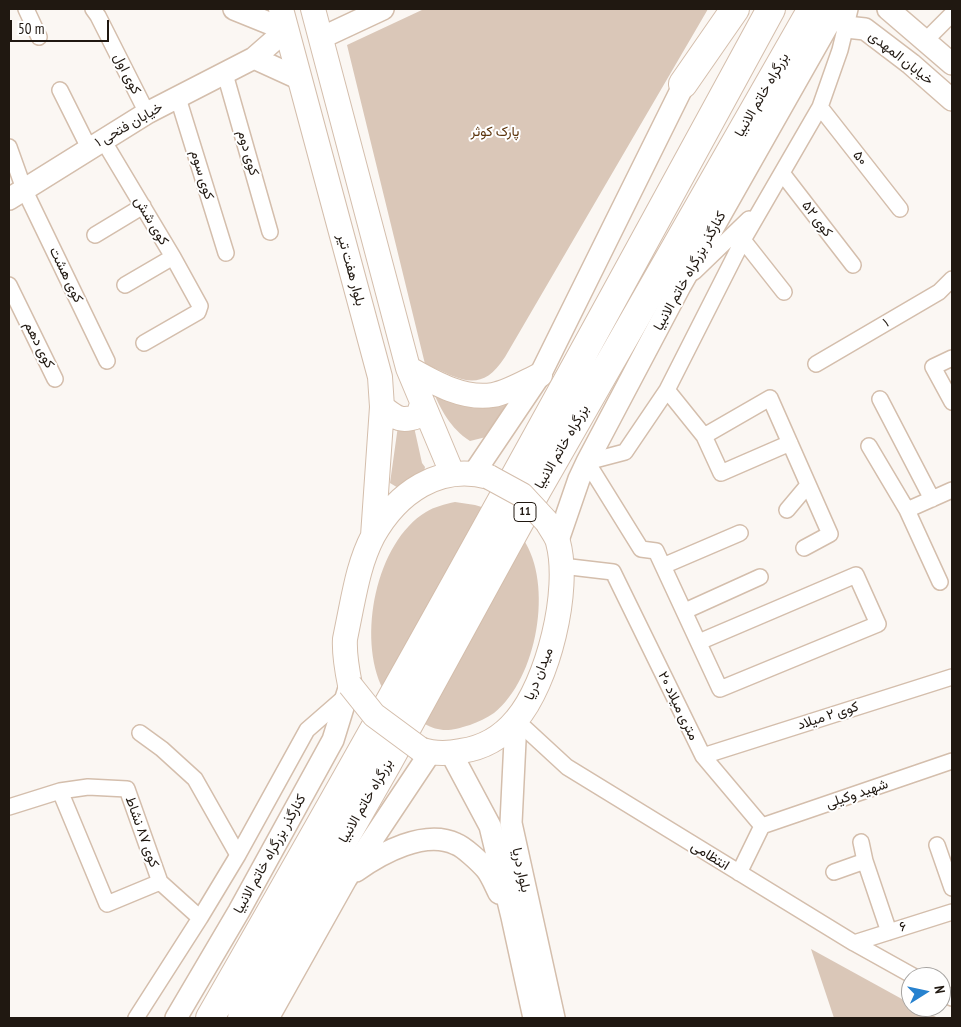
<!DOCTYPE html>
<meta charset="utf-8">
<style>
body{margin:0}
#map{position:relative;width:961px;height:1027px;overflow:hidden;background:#fbf7f3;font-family:"PT Sans Narrow",sans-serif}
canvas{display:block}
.frame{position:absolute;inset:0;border:10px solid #201811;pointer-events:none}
.north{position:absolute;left:901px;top:967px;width:50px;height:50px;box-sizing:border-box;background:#fff;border:1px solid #a6a3a0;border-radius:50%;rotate:80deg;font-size:14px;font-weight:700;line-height:20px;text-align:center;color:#201811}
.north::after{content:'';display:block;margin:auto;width:18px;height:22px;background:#2782cf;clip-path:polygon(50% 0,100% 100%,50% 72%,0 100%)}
.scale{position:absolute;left:10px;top:20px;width:99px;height:22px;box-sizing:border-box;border:2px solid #201811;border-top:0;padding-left:6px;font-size:15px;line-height:18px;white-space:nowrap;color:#201811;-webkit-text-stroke:4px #fff;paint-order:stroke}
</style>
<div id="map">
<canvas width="961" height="1027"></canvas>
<div class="frame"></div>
<div class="north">N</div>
<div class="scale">50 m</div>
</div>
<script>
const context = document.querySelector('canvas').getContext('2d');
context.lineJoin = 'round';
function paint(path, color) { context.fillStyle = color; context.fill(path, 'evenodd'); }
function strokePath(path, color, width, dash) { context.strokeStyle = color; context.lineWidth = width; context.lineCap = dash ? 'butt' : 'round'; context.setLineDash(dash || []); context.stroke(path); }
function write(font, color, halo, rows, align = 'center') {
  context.font = font + ' "PT Sans Narrow",Vazirmatn,sans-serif'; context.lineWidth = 4; context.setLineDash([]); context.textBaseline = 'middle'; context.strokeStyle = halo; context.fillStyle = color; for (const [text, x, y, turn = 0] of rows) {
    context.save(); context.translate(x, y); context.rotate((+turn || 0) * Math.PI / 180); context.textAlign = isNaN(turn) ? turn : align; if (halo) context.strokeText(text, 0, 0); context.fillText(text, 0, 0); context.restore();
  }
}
paint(new Path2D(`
 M424,9H708L505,357C480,396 459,378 425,364L347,45Z
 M432,389L516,394L486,437L470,441C450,428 441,410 432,389Z
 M398,426L414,427L422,463L425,467L424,472L400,489L390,483Z
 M455,502L475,505L485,508L383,689C357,638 376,542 426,512C434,507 445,504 455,502Z
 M523,539C554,584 537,679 494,713C487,718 478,722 470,725C450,731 441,733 423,723Z
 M811,949L911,1004V1007H917L938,1018H834Z`), '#dac7b8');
const street = new Path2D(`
 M26,9L39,37
 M93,9L98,16L147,113
 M925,41L952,14
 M225,74L270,232
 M60,90L89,148
 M178,98L226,253
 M820,107L900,209
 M103,140L173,257L200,306L198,312L144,343
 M9,147L24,189L107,361
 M782,173L853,265
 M95,235L143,206
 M743,240L784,292
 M694,272L749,219
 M9,285L55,379
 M125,285L173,257
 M952,358L933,367L952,402
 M816,364L939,292L952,279
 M667,390L704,436L721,473L790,443
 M880,399L932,499
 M704,436L770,398L830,534L804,548
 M869,446L907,510L940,582
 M787,510L808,485
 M907,510L952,490
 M562,566L613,572L703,756L762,826L739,873
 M663,566L740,533
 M685,611L760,577
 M699,642L856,575L878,624L720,689L656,551L641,549L587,462L625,452L667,390L743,240L820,107L840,50L850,9
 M516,720L567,767L854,943L915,977
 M140,733L162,749L195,779L238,855
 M703,756L952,677
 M60,791L107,904L160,882
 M9,807L60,791L88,787L127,789L160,882L200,918
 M762,826L952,761
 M861,842L865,861L889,932
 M937,845L952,888
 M834,872L865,861
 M854,943L952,912
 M941,992L952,998
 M136,1018L200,918L238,855L307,730L346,696`);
const secondary = new Path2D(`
 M888,9L952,64
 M846,27L865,29L911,64L952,100
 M321,38L383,9
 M254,58L300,79
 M9,199L147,113L254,58L286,30L234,9
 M474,473L540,375L690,72
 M558,540L579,479L587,462L680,286L837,9
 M516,720L511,823L554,1018
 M451,753L490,826L512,917L534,1018
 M356,871C381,853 425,829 456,844C464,847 480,862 486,869C491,875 495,885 499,893
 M176,1018L239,911L333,740L350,685
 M268,1018L346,879L430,753`);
const primary = new Path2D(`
 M281,9L380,377L382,407L373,536
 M313,9L408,368L452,473
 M408,368C433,382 463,400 493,395C509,392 525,382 540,375
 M382,407C395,417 400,423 418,416L422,404
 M350,685C347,670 344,654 345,639C347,629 349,619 351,609C356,584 361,559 373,536C397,493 439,463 489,477
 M420,749C433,754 447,754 461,751C483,748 502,737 516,720C548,683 571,590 558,542C556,535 550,528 547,522`);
const highway = new Path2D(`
 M683,84L735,9
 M210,1018C402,685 587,347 771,9
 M242,1018L388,762L537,490L812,9`);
strokePath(street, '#d4beac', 18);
strokePath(secondary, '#d4beac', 24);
strokePath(primary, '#d4beac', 26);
strokePath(highway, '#d4beac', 30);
strokePath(street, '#fff', 15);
strokePath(secondary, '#fff', 21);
strokePath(primary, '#fff', 24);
strokePath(highway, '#fff', 28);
const primaryBridge = new Path2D(`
 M489,477L522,495L547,522
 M350,685L374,715L420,749`);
strokePath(primaryBridge, '#d4beac', 26, []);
strokePath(primaryBridge, '#fff', 24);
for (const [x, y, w] of [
 [525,512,22]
]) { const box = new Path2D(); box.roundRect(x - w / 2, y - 9.5, w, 19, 4); context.fillStyle = '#fff'; context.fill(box); strokePath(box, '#201811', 1); }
write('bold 12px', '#201811', null, [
 ["11",525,512]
]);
write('14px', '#201811', '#fff', [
 ["خیابان المهدی",901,58,38],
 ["کوی اول",127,74,63],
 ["بزرگراه خاتم الانبیا",762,95,-60],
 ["خیابان فتحی ۱",129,125,-30],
 ["کوی دوم",248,153,74],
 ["۵۰",860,158,52],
 ["کوی سوم",202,175,73],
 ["کوی ۵۲",817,219,53],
 ["کوی شش",151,221,59],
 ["بلوار هفت تیر",351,270,75],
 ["کنارگذر بزرگراه خاتم الانبیا",690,271,-61],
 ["کوی هشت",66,275,64],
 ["۱",886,323,-30],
 ["کوی دهم",39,345,63],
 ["بزرگراه خاتم الانبیا",562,447,-60],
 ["میدان دریا",539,674,-68],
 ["۲۰ متری میلاد",678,706,64],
 ["کوی ۲ میلاد",828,716,-18],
 ["شهید وکیلی",857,794,-19],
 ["بزرگراه خاتم الانبیا",366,801,-60],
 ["کوی ۸۷ نشاط",142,832,70],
 ["کنارگذر بزرگراه خاتم الانبیا",270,854,-61],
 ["انتظامی",710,856,32],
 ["بلوار دریا",521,870,78],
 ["۶",903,927,-17]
]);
write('14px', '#5c340c', '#fff', [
 ["پارک کوثر",495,132]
]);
</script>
